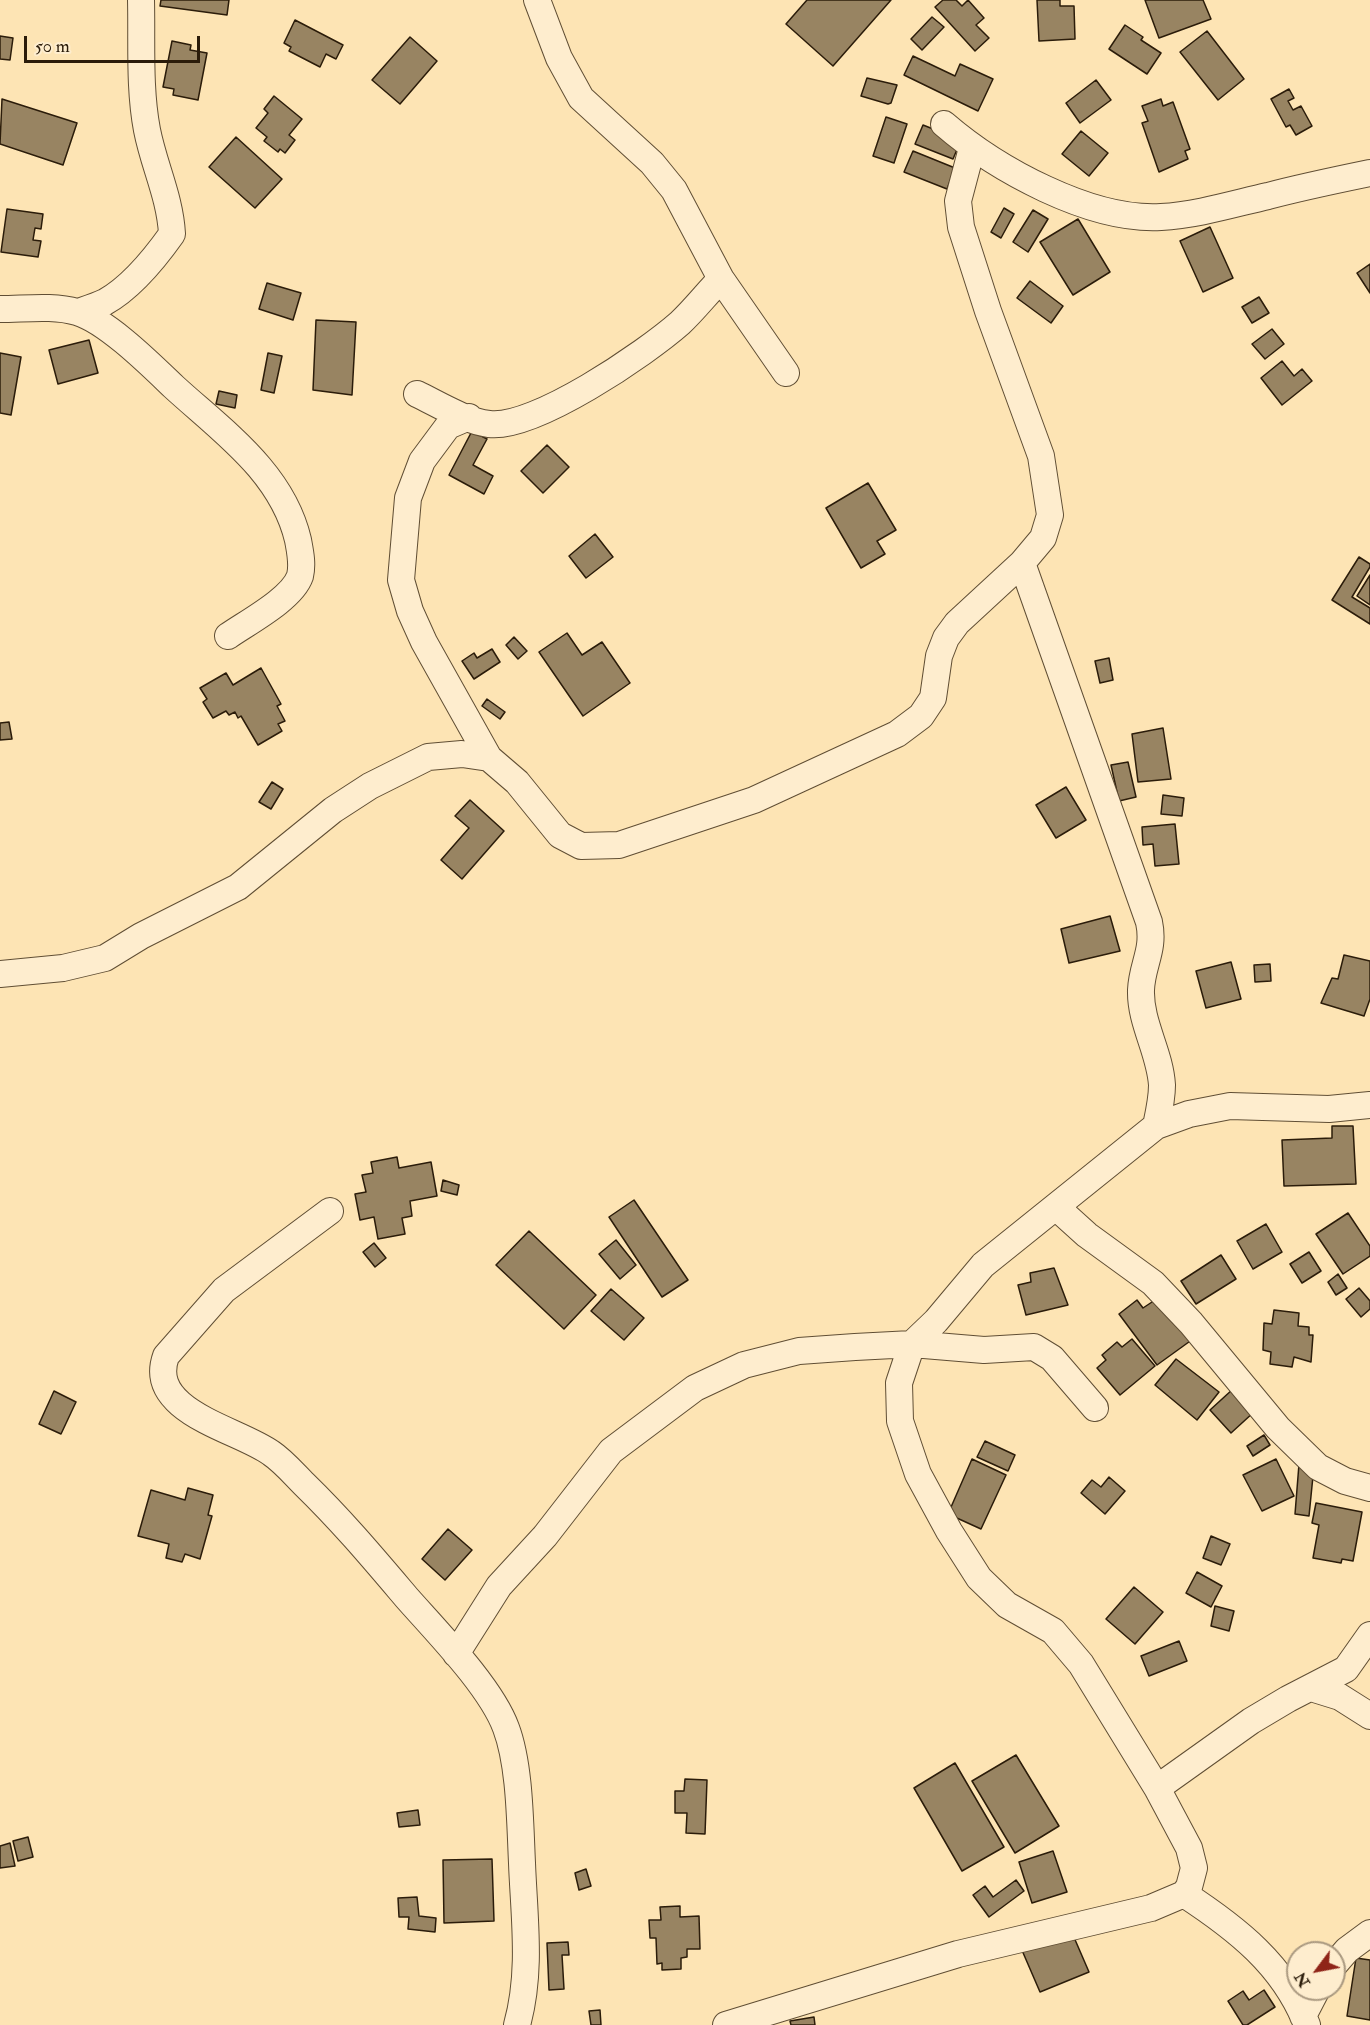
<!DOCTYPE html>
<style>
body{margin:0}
#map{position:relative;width:1370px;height:2025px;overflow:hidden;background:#fde4b4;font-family:"IM FELL Double Pica",serif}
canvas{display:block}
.north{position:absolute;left:1286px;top:1941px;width:60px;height:60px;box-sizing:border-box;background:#feedce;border:2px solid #aa9980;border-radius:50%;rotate:238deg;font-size:16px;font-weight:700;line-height:24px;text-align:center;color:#2b1c0a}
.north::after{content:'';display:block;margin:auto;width:21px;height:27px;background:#8f2418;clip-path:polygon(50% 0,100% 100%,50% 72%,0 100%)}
.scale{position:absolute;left:24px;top:36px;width:176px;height:27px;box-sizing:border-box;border:3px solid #2b1c0a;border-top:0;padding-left:8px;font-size:18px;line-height:21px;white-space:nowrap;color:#2b1c0a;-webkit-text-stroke:4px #feedce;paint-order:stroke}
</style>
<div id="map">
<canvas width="1370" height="2025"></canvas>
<div class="north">N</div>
<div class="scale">50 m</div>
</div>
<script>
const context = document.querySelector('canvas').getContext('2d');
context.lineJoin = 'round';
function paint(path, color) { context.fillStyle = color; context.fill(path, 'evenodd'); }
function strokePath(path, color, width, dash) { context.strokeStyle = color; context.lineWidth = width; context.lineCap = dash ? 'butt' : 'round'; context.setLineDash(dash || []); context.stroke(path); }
const building = new Path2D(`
 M161,0H229L227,15L160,6Z
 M807,0H891L833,66L786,24Z
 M943,0H956L962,6L968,0L984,18L976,25L989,38L975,51L935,7Z
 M1037,0H1060V6H1074L1075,39L1039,41Z
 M1145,0H1203L1211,19L1159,38Z
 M932,17L944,27L922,50L911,39Z
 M295,20L343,45L336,59L326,54L320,67L289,51L291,47L284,43Z
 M1125,25L1143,37L1141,40L1161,53L1147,74L1109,49Z
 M1207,31L1244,79L1218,100L1180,52Z
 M0,36L13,38L10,60L0,59Z
 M410,37L437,61L400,104L372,80Z
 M172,41L191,45L190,50L207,53L198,100L173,95L174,89L163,87Z
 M913,56L955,76L960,64L993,79L978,111L904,75Z
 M867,78L897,85L891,103L888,104L861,96Z
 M1096,80L1111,100L1080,123L1066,103Z
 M1289,89L1294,98L1288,101L1293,110L1301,106L1312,126L1296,135L1290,125L1286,127L1271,99Z
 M274,96L302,119L289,135L295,140L285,153L280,149L278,152L264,141L267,137L256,128L268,113L264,109Z
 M2,99L77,123L63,165L0,144Z
 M1161,99L1163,106L1173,102L1190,149L1185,151L1188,159L1159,172L1142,123L1148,121L1142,106Z
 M886,117L907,124L894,163L873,156Z
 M923,125L961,140L953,159L915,144Z
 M1081,131L1108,153L1089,176L1062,154Z
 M236,137L282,179L255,208L209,167Z
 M913,151L955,168L947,189L904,172Z
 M1004,208L1014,214L1001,238L991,232Z
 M7,209L43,214L41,229L35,228L33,240L41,241L38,257L1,252Z
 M1033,210L1048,219L1028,252L1013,242Z
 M1078,219L1110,272L1073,295L1040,242Z
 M1210,227L1233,278L1203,292L1180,241Z
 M1370,264V293L1357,273Z
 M1030,281L1063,306L1051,323L1017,298Z
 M267,283L301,293L293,320L259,309Z
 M1259,297L1269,313L1252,323L1242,307Z
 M316,320L356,322L352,395L313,390Z
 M1272,329L1284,344L1265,359L1252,344Z
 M89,340L98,373L58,384L49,350Z
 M0,353L21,357L11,415L0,413Z
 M268,353L282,356L274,393L261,390Z
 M1282,361L1294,376L1302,369L1312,381L1282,405L1261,378Z
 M219,391L237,395L235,408L216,404Z
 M472,431L487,439L473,465L493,476L484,494L449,475Z
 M547,445L569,467L543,493L521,471Z
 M868,483L896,530L877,541L885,554L861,568L826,508Z
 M595,534L613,557L586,578L569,556Z
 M1359,557L1370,564V567L1352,597L1370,608V624L1332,600Z
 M1370,575V605L1357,596Z
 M567,633L582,655L602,642L630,683L583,716L539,652Z
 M514,637L527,651L518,659L506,645Z
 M492,649L500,662L474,679L462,661L474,653L477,658Z
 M1109,658L1113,680L1100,683L1095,661Z
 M261,668L281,704L277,706L285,721L278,724L282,731L258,745L241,716L238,718L235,712L229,715L226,711L213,718L203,702L207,699L200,688L226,673L233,685Z
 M487,699L505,712L500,719L482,706Z
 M9,722L12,739L0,740V723Z
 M1163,728L1171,779L1138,782L1132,734Z
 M1128,762L1136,797L1119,801L1111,765Z
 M272,782L283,789L271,809L259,802Z
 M1066,787L1086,820L1056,838L1036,805Z
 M1163,795L1184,798L1182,816L1161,814Z
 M470,800L504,831L462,879L441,860L469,828L455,816Z
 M1175,824L1179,864L1155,866L1153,844L1143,845L1142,827Z
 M1110,916L1120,951L1069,963L1061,929Z
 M1344,955L1370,961V999L1364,1016L1321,1003L1332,978L1338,979Z
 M1231,962L1241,999L1206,1008L1196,971Z
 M1270,964L1271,981L1255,982L1254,965Z
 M1332,1126H1353L1356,1184L1284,1186L1282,1140L1332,1138Z
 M397,1157L399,1168L431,1162L437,1196L410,1201L412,1216L402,1218L405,1234L378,1239L374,1217L360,1220L355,1194L366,1192L362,1175L373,1173L371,1162Z
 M443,1180L459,1185L457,1195L441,1191Z
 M634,1200L688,1280L662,1297L609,1217Z
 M1348,1213L1370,1246V1256L1343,1274L1316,1234Z
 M1266,1224L1282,1252L1253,1269L1237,1241Z
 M529,1231L596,1295L564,1329L496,1265Z
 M616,1240L636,1265L620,1279L599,1254Z
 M374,1243L386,1258L375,1267L363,1252Z
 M1309,1252L1321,1271L1302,1283L1290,1264Z
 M1221,1255L1236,1279L1196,1304L1181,1281Z
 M1054,1268L1068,1305L1026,1315L1018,1285L1031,1282L1030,1273Z
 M1338,1274L1347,1288L1336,1295L1328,1282Z
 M1359,1288L1370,1301V1309L1361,1317L1346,1299Z
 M611,1289L644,1318L624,1340L591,1311Z
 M1161,1296L1193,1339L1157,1365L1119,1314L1137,1300L1143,1308Z
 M1274,1310L1299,1313L1298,1326L1309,1327V1335H1313L1311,1362L1294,1357L1292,1367L1270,1364L1271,1352L1263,1350L1264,1323L1272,1324Z
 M1132,1339L1155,1366L1120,1395L1097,1368L1106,1360L1102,1355L1117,1342L1122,1347Z
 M1176,1359L1219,1392L1197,1420L1155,1385Z
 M1233,1389L1254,1412L1231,1433L1210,1410Z
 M54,1391L76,1402L61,1434L39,1424Z
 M1264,1435L1270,1445L1253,1456L1247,1446Z
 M985,1441L1015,1455L1008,1471L977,1457Z
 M972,1459L1006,1475L981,1529L948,1514Z
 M1276,1459L1294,1496L1262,1511L1243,1475Z
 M1299,1464L1314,1466L1309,1516L1295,1514Z
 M1109,1477L1125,1491L1105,1514L1081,1493L1092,1480L1101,1487Z
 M188,1488L213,1495L208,1515L212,1516L200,1559L185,1554L182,1562L166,1558L169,1544L138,1536L151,1490L185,1500Z
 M1316,1503L1362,1512L1353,1561L1342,1559L1341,1563L1313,1558L1319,1525L1312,1523Z
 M448,1529L472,1550L445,1580L422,1559Z
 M1211,1536L1230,1544L1221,1565L1203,1558Z
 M1197,1572L1222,1586L1211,1607L1186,1593Z
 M1134,1587L1163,1612L1135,1644L1106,1619Z
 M1215,1606L1234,1611L1229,1631L1211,1626Z
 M1179,1641L1187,1661L1149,1676L1141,1656Z
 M1016,1755L1059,1826L1015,1853L972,1781Z
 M955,1763L1004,1847L962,1871L914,1788Z
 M685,1779L707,1780L705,1834L686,1833L687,1813H675V1791H684Z
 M418,1810L420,1825L399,1827L397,1813Z
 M28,1837L33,1857L18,1861L13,1841Z
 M10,1843L15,1866L0,1868V1846Z
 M1053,1851L1067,1892L1032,1903L1019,1862Z
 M492,1859L494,1921L444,1923L443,1860Z
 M586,1869L591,1886L579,1890L575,1873Z
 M1016,1880L1024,1891L989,1917L973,1895L985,1886L993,1897Z
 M417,1897L419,1916L436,1918L435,1932L408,1929L409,1917H399L398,1898Z
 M680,1906V1917L699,1916L700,1949H687V1957L681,1958V1969L662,1970V1963L657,1964L656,1938H650L649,1920H661L660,1907Z
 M1073,1935L1089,1972L1040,1992L1021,1948Z
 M568,1942L569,1955H562L564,1989L549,1990L547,1943Z
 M1356,1958L1370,1960V2020L1347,2016Z
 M1264,1990L1275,2007L1247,2025H1243L1228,2001L1243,1991L1249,2000Z
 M600,2010L601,2025H591L589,2011Z
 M814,2017L815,2025H791L790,2021Z`);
paint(building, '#988462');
strokePath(building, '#2b1c0a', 1.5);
const street = new Path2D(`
 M537,0L559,58L581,98L652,163L674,190L721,279L786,373
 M944,124C996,169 1090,221 1161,217C1197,215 1233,204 1268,196C1302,187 1336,180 1370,173
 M0,309C25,309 53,305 77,312C107,321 151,365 174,387C222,431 282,472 298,540C300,551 303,564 300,576C292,599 248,622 228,636
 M78,312C87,309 97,306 105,302C132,287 155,258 172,234C170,197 154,166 147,130C139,88 142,43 141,0
 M417,394C438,404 465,421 489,424C534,430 646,353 680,323C695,309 707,293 721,279
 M469,417L448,426L422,461L408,498L401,580L410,611L424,642L489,758
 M1022,563L1149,922C1155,950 1142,964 1141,990C1140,1023 1160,1052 1162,1085C1162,1099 1159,1112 1156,1126
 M0,974L63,968L105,958L141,936L238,887L333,810L370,786L428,757L462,754L489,758L517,782L560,835L581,846L619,845L754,800L897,734L921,716L933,698L939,656L946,638L957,623L1022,563L1043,538L1050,515L1041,456L988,311L961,227L958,201L972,148
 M1056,1207L1087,1235L1153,1283L1191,1323L1278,1428L1318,1467L1345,1481L1370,1488
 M330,1211L224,1290L166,1356C146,1412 238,1429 271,1453C283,1461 294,1474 304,1484C342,1521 373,1558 407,1598C437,1632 491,1687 506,1728C520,1765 520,1823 522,1863C524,1917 532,1971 517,2025
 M456,1654L499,1586L545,1536L611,1451L695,1388L744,1365L799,1351L855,1347L912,1344L984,1350L1034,1347L1052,1358L1095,1408
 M1311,1688L1340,1697L1370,1716
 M1157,1788L1251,1721L1288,1699L1346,1669L1370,1635
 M1184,1894C1236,1928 1284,1965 1307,2025
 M1334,1965L1347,1950L1370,1933
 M1303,2016L1317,1989
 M726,2025L958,1954L1151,1908L1184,1894L1189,1887L1194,1868L1189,1848L1157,1788L1081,1664L1053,1631L1007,1605L979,1578L949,1531L918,1474L900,1421L899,1383L912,1344L936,1321L983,1265L1156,1126L1189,1114L1230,1106L1329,1109L1370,1105`);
strokePath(street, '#604e34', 28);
strokePath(street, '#feedce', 26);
</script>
